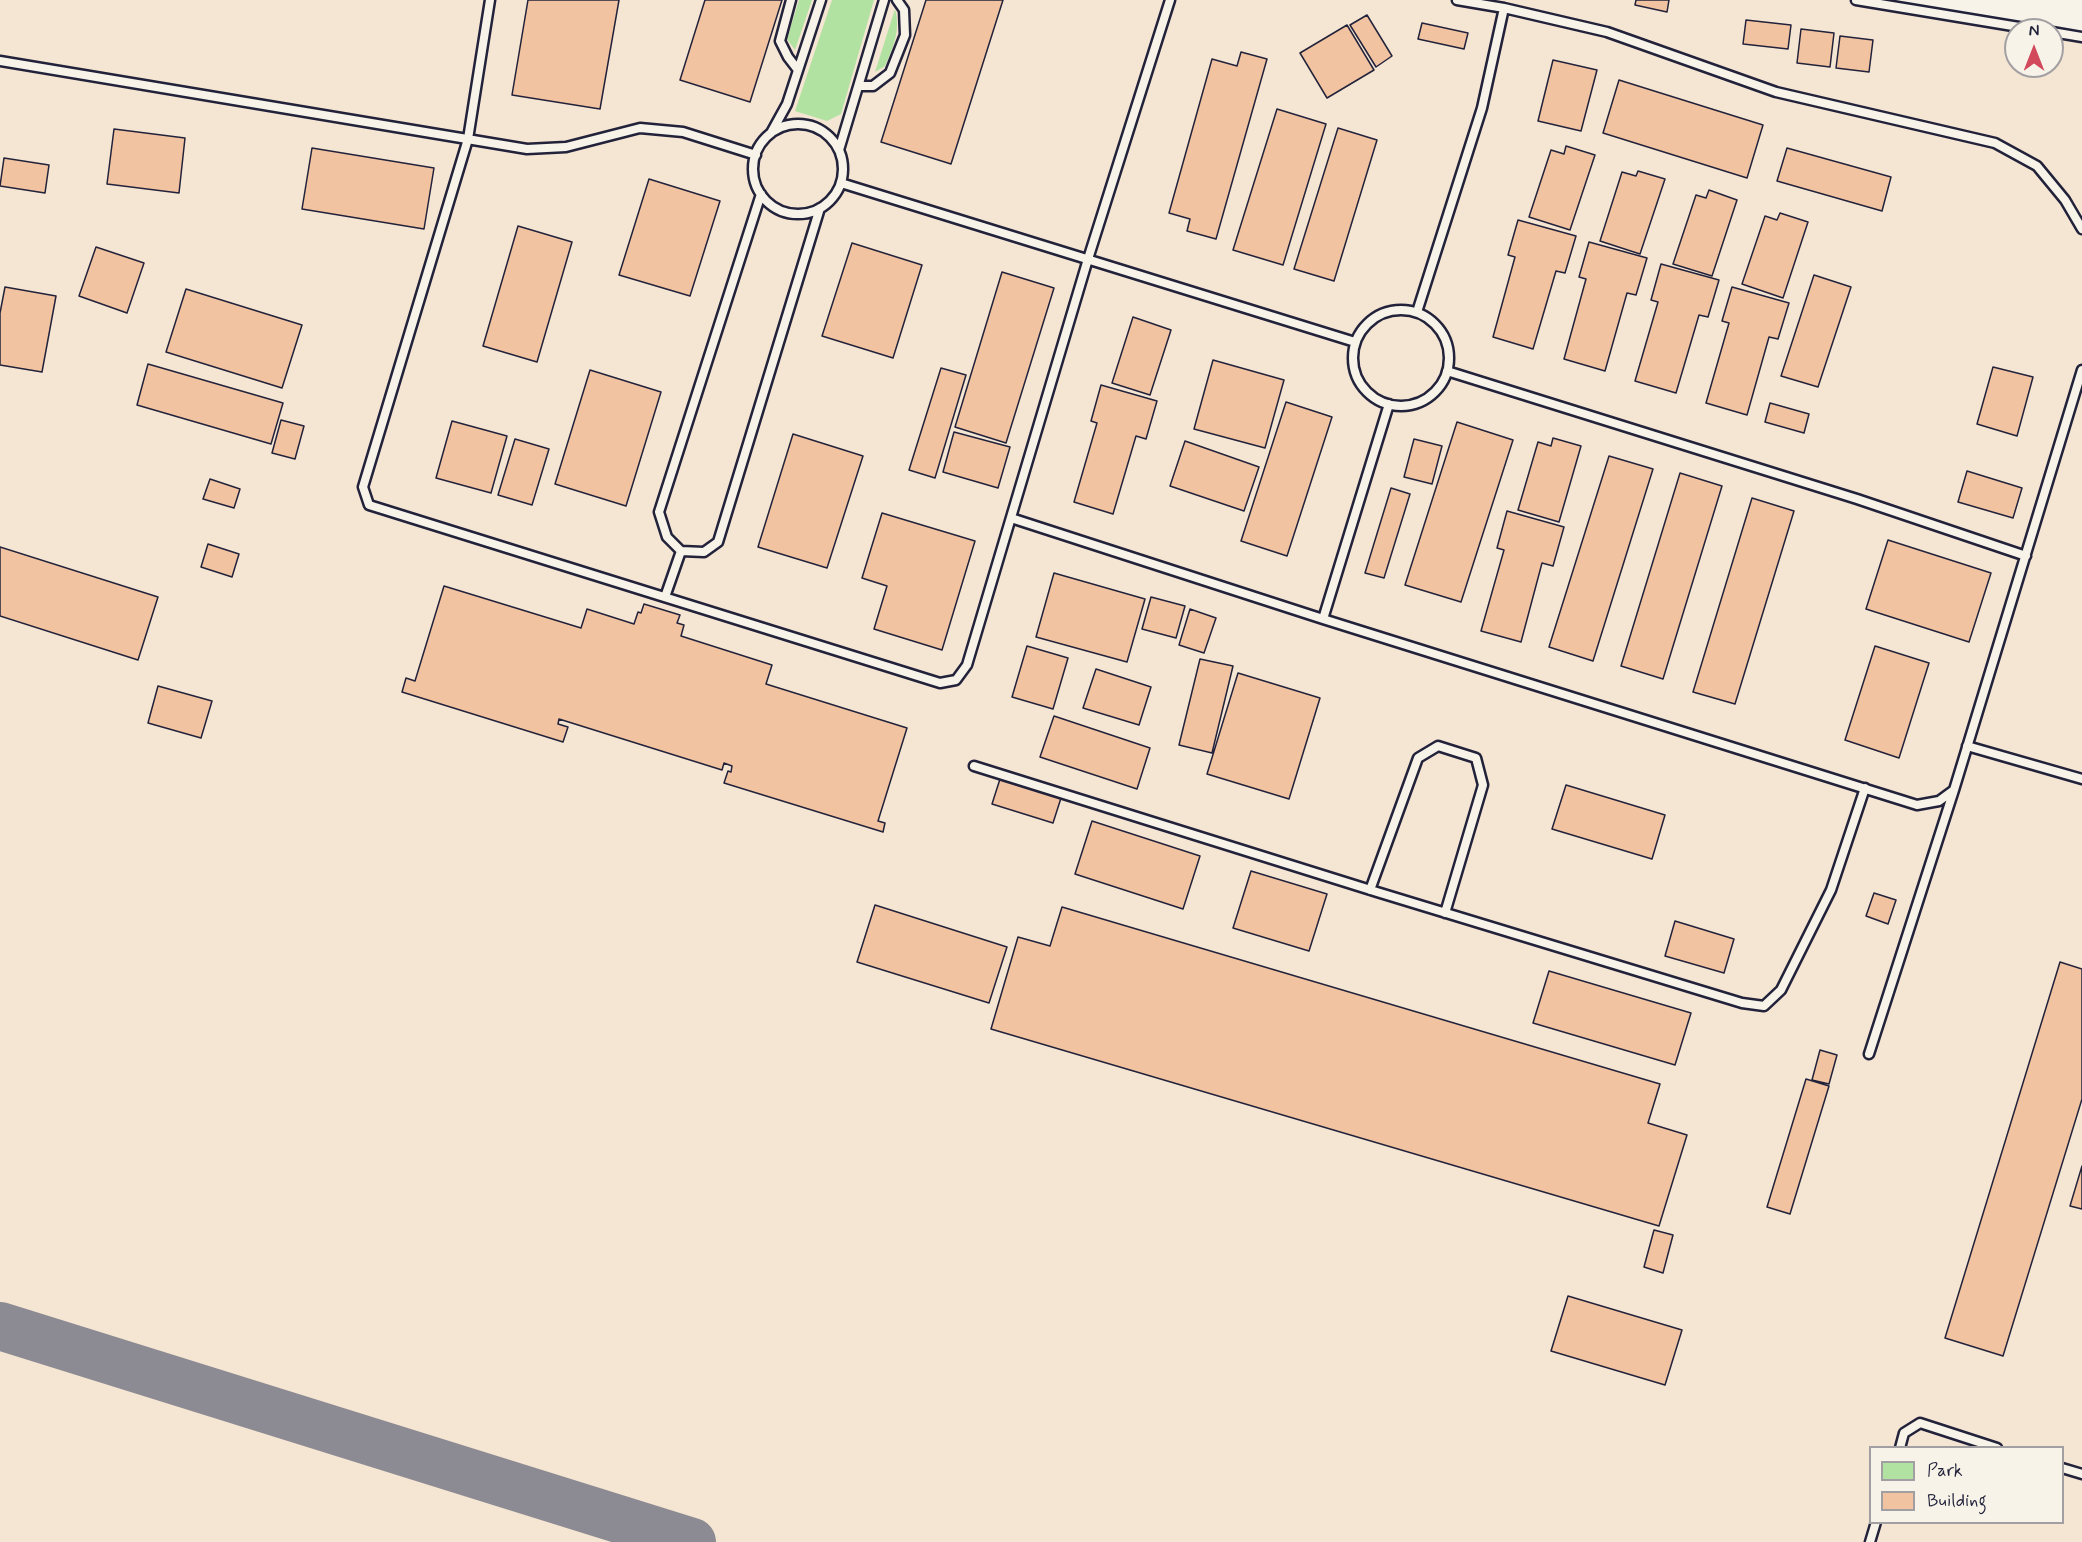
<!DOCTYPE html>
<style>
body{margin:0}
#map{position:relative;width:2082px;height:1542px;overflow:hidden;background:#f7f3e8;font-family:Mynerve,sans-serif}
canvas{display:block}
.legend{position:absolute;left:1869px;top:1446px;width:195px;height:78px;box-sizing:border-box;background:#f7f3e8;border:2px solid #a29fa3;margin:0;padding:8px 10px;list-style:none;font-size:18px;color:#22223b}
.legend li{display:flex;align-items:center;gap:12px;height:30px}
.legend b{width:30px;border:2px solid #a29fa3}
.north{position:absolute;left:2004px;top:18px;width:60px;height:60px;box-sizing:border-box;background:#f7f3e8;border:2px solid #a29fa3;border-radius:50%;rotate:0deg;font-size:16px;font-weight:700;line-height:24px;text-align:center;color:#22223b}
.north::after{content:'';display:block;margin:auto;width:21px;height:27px;background:#d1495b;clip-path:polygon(50% 0,100% 100%,50% 72%,0 100%)}
</style>
<div id="map">
<canvas width="2082" height="1542"></canvas>
<ul class="legend">
<li><b style="height:16px;background:#b1e2a2"></b>Park</li>
<li><b style="height:16px;background:#f1c3a1"></b>Building</li>
</ul>
<div class="north">N</div>
</div>
<script>
const context = document.querySelector('canvas').getContext('2d');
context.lineJoin = 'round';
function paint(path, color) { context.fillStyle = color; context.fill(path, 'evenodd'); }
function strokePath(path, color, width, dash) { context.strokeStyle = color; context.lineWidth = width; context.lineCap = dash ? 'butt' : 'round'; context.setLineDash(dash || []); context.stroke(path); }
paint(new Path2D(`
 M0,0H1884L2082,33V1542H0ZM2016,30H2052V66H2016ZM1870,1448H2062V1522H1870Z`), '#f5e5d3');
paint(new Path2D(`
 M799,0H812L795,50L787,39Z
 M832,0H874L841,114L827,121L795,111Z
 M895,9C901,30 893,48 885,66L875,72Z`), '#b1e2a2');
strokePath(new Path2D(`
 M0,1326L692,1542`), '#8c8a92', 48);
const building = new Path2D(`
 M528,0H619L600,109L512,95Z
 M705,0H782L750,102L680,80Z
 M926,0H1003L951,164L881,142Z
 M1636,0H1669L1667,12L1635,5Z
 M1367,15L1392,56L1376,67L1350,25Z
 M1746,20L1791,25L1788,49L1743,44Z
 M1422,23L1468,33L1464,49L1418,39Z
 M1347,25L1374,70L1327,98L1300,53Z
 M1801,29L1834,33L1830,67L1797,63Z
 M1840,36L1873,40L1869,72L1836,68Z
 M1241,52L1267,59L1216,239L1187,231L1190,219L1169,213L1212,59L1237,66Z
 M1553,60L1597,70L1581,131L1538,121Z
 M1619,80L1763,125L1747,178L1603,133Z
 M1277,109L1326,124L1283,265L1233,250Z
 M1338,128L1377,140L1334,281L1294,269Z
 M114,129L185,138L179,193L107,184Z
 M1566,146L1595,155L1570,230L1529,217L1551,150L1564,154Z
 M312,148L434,168L424,229L302,209Z
 M1787,148L1891,177L1882,211L1777,181Z
 M4,158L49,165L45,193L0,186Z
 M1638,171L1665,179L1640,254L1600,241L1622,172L1636,176Z
 M649,179L720,201L690,296L619,275Z
 M1709,190L1737,200L1712,276L1673,264L1696,195L1706,198Z
 M1780,213L1808,222L1783,298L1742,284L1765,216L1777,220Z
 M1518,220L1576,236L1565,273L1556,271L1533,349L1493,337L1515,257L1508,255Z
 M518,226L572,242L537,362L483,346Z
 M1589,242L1647,258L1636,295L1627,293L1605,371L1564,359L1586,279L1579,277Z
 M852,243L922,265L893,358L822,336Z
 M96,247L144,263L127,313L79,296Z
 M1661,264L1719,280L1708,317L1699,315L1676,393L1635,381L1658,302L1651,300Z
 M1002,272L1054,288L1006,443L955,427Z
 M1814,275L1851,287L1818,387L1781,376Z
 M5,287L56,296L42,372L0,365V313Z
 M1732,287L1789,303L1778,339L1769,337L1747,415L1706,403L1729,323L1722,321Z
 M186,289L302,325L282,388L166,352Z
 M1133,317L1171,330L1150,395L1112,383Z
 M1213,360L1284,380L1265,448L1194,429Z
 M148,364L283,403L271,444L137,405Z
 M1993,367L2033,377L2017,436L1977,424Z
 M941,368L966,375L935,478L909,470Z
 M590,370L661,392L626,506L555,484Z
 M1101,385L1157,401L1146,439L1136,436L1113,514L1074,502L1097,423L1091,421Z
 M1286,402L1332,417L1287,556L1241,541Z
 M1770,403L1809,414L1804,433L1765,422Z
 M281,420L304,426L295,459L272,453Z
 M452,421L507,436L491,493L436,478Z
 M1457,422L1513,440L1461,602L1405,585Z
 M954,432L1010,447L998,488L943,472Z
 M793,434L863,456L827,568L758,547Z
 M1553,438L1581,446L1559,522L1518,510L1538,442L1551,446Z
 M515,439L549,449L532,505L498,495Z
 M1414,439L1442,446L1432,484L1404,477Z
 M1185,441L1259,467L1244,511L1170,486Z
 M1609,456L1653,469L1593,661L1549,647Z
 M1967,471L2022,488L2013,518L1958,502Z
 M1680,473L1722,486L1663,679L1621,666Z
 M210,479L240,489L234,508L203,499Z
 M1391,488L1410,494L1384,578L1365,573Z
 M1752,498L1794,511L1735,704L1693,692Z
 M1507,511L1564,527L1553,566L1542,563L1521,642L1481,631L1504,550L1497,548Z
 M882,513L975,541L942,650L874,629L887,586L862,578Z
 M1888,540L1991,573L1969,642L1866,609Z
 M208,544L239,554L232,577L201,567Z
 M0,547L158,597L138,660L0,616Z
 M1054,573L1145,599L1127,662L1036,637Z
 M444,586L581,628L587,609L634,624L638,612L641,613L644,604L680,615L677,623L684,625L681,636L772,665L766,684L907,728L878,821L885,823L883,832L724,783L728,771L731,772L732,766L724,763L722,770L559,719L558,724L568,727L563,742L402,692L406,678L415,681Z
 M1151,597L1185,606L1176,638L1142,629Z
 M1190,609L1216,618L1204,653L1179,645Z
 M1027,646L1068,658L1053,709L1012,697Z
 M1875,646L1929,663L1899,758L1845,740Z
 M1200,659L1233,666L1212,753L1179,745Z
 M1096,669L1151,687L1139,725L1083,708Z
 M1238,673L1320,698L1289,799L1207,774Z
 M158,686L212,701L201,738L148,723Z
 M1054,716L1150,748L1137,789L1040,757Z
 M1000,779L1061,798L1053,823L992,804Z
 M1566,785L1665,815L1652,859L1552,829Z
 M1092,821L1200,856L1183,909L1075,874Z
 M1251,871L1327,894L1309,951L1233,928Z
 M1874,893L1896,900L1888,924L1866,916Z
 M875,905L1007,947L989,1003L857,962Z
 M1062,907L1660,1084L1648,1123L1687,1135L1659,1226L991,1029L1018,937L1050,946Z
 M1675,921L1734,939L1724,973L1665,956Z
 M2060,962L2082,969V1099L2003,1356L1945,1338Z
 M1549,971L1691,1013L1675,1065L1533,1023Z
 M1820,1050L1837,1055L1829,1084L1812,1080Z
 M1806,1079L1829,1086L1790,1214L1767,1207Z
 M2082,1166V1209L2070,1206Z
 M1654,1230L1673,1235L1663,1273L1644,1267Z
 M1568,1296L1682,1330L1665,1385L1551,1351Z`);
paint(building, '#f1c3a1');
strokePath(building, '#22223b', 1.5);
const lane = new Path2D(`
 M490,0L468,139L363,487L369,505L940,683L956,680L967,665L1088,259L1170,0
 M791,0L780,41L788,57L798,70
 M1457,0L1504,8L1607,32L1776,92L1995,143L2037,166L2065,200L2082,229
 M1856,0L2037,30
 M2052,32L2082,37
 M0,61L527,149L566,147L640,128L683,132L756,155
 M860,86H873L890,73L905,35L904,10L897,0
 M753 169a45 45 0 1 1 90 0a45 45 0 1 1-90 0Z
 M771,133L787,104L821,0
 M839,150L884,0
 M841,183L1355,342
 M761,194L659,512L667,537L681,551L704,552L718,542L820,208
 M1353 358a48 48 0 1 1 96 0a48 48 0 1 1-96 0Z
 M1417,312L1482,108L1504,8
 M1447,371L1857,499L2026,556
 M1011,518L1323,619L1917,805L1939,801L1954,790L2082,370
 M665,597L681,551
 M1323,619L1389,404
 M1967,746L2082,779
 M974,766L1377,892L1742,1003L1764,1006L1781,990L1831,890L1865,788
 M1370,890L1418,758L1438,746L1476,758L1483,785L1445,913
 M1869,1054L1954,790
 M1900,1448L1904,1433L1920,1423L1997,1448
 M2062,1468L2082,1474
 M1870,1542L1876,1522`);
strokePath(lane, '#22223b', 13);
strokePath(lane, '#f7f3e8', 8);
</script>
